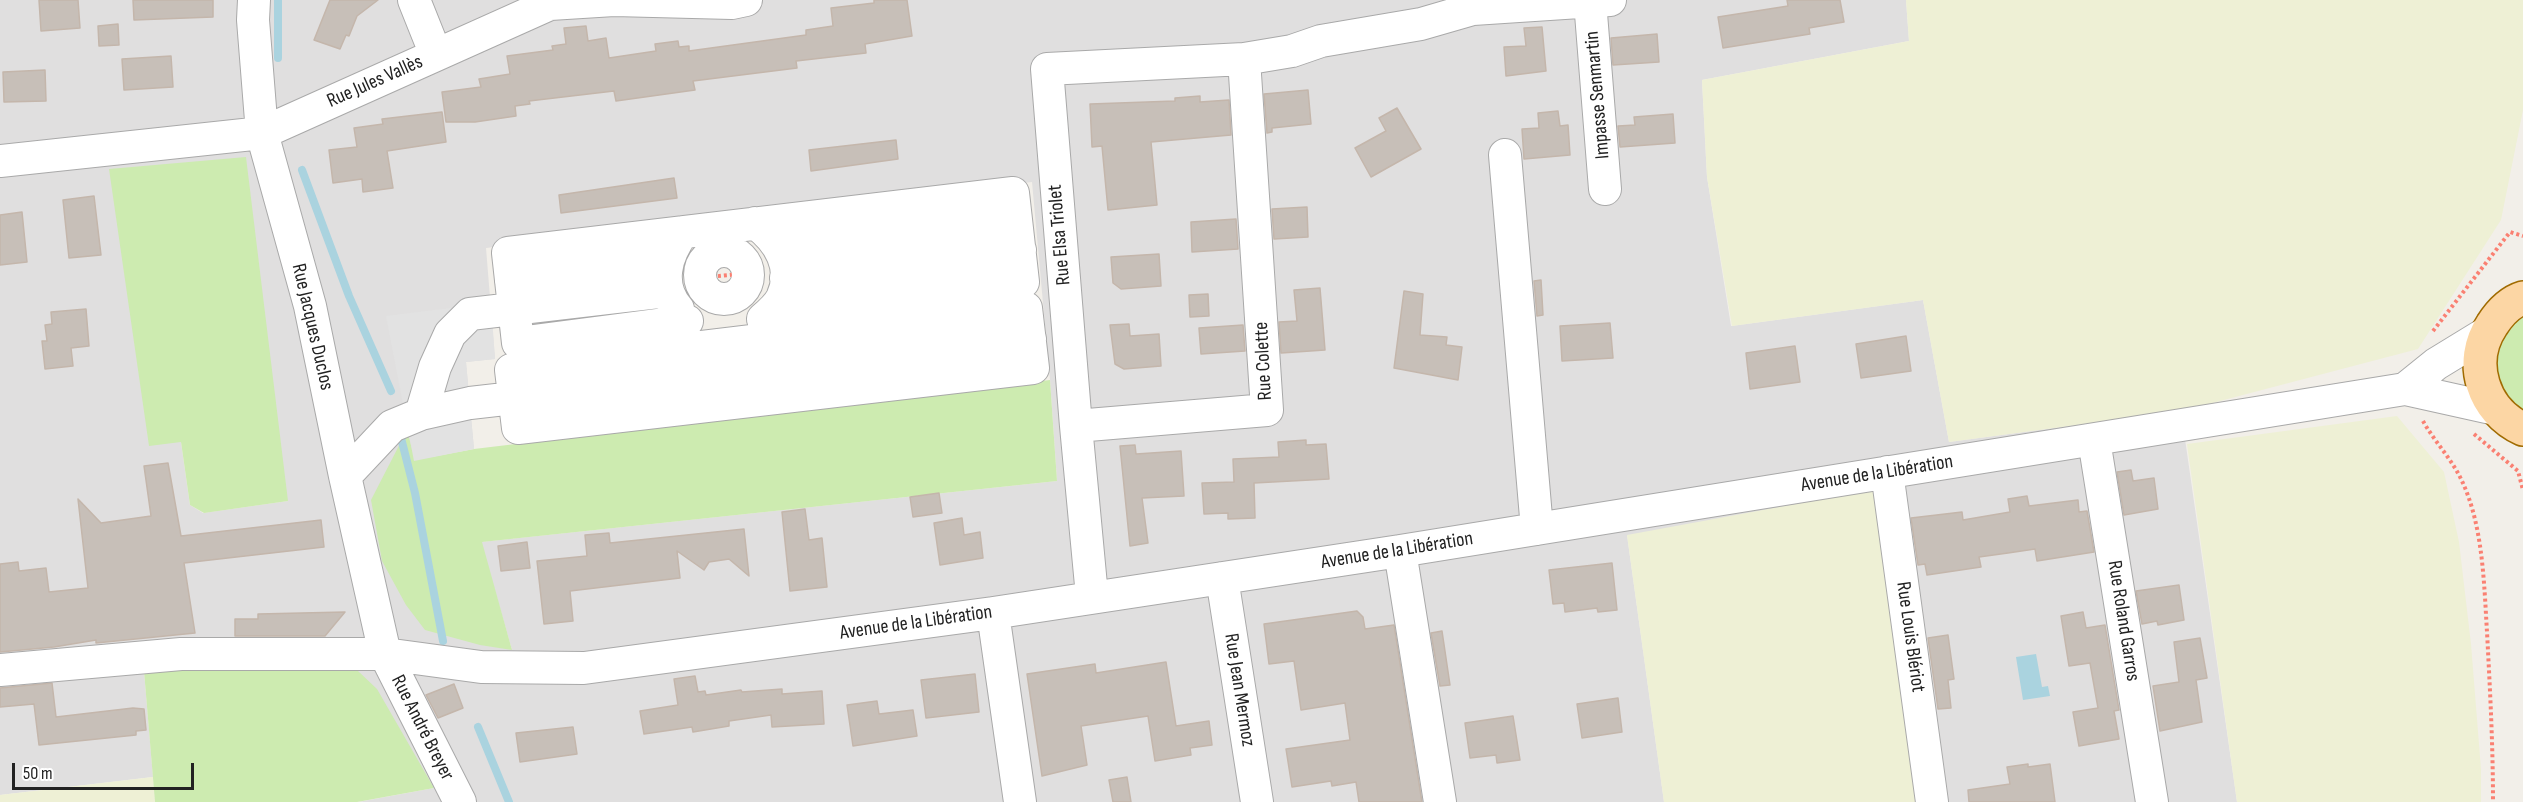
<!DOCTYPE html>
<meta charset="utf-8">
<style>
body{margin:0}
#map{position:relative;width:2523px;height:802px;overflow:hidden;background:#f2efe9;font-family:"Sofia Sans Condensed",sans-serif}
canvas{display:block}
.scale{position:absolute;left:12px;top:763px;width:182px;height:27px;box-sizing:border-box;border:3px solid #222;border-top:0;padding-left:8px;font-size:18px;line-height:21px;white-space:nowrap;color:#222;-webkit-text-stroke:4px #fff;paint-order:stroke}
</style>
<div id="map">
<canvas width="2523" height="802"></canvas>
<div class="scale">50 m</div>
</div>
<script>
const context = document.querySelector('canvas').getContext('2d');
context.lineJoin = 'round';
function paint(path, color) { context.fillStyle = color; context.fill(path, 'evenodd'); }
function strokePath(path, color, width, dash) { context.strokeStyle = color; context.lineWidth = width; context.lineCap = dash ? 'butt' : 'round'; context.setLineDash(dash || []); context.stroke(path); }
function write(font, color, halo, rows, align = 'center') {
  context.font = font + ' "Sofia Sans Condensed",sans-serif'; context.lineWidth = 4.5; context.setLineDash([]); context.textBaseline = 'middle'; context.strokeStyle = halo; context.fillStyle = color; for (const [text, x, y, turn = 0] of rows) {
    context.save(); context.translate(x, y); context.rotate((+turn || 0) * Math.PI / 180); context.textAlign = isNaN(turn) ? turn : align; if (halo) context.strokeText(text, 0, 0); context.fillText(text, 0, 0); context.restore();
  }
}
paint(new Path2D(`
 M0,0H1906L1909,41L1702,80L1707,177L1731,326L1923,300L1949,442L2181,411L2237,802H1922L1627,535L1664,802H358L434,788L144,671L153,777L0,795ZM1032,182L1050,380L1057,481L481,542L512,650L407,432L474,449L466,362L495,359L486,248ZM181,442L288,501L203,513L190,505Z`), '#e0dfdf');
paint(new Path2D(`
 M1906,0H2523V110L2501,220L2418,349L2182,411L1949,442L1923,300L1732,326L1707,177L1702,80L1909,41Z
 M2397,416L2444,472L2459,542L2471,644L2481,769V802H2237L2187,444Z
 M1877,489L1922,802H1664L1627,535Z
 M153,777L155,802H0V795Z`), '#eef0d5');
paint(new Path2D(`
 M246,157L288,501L204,513L190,505L181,442L149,446L109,169Z
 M2523,313V414L2500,392L2494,352L2501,333Z
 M1050,380L1057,481L482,542L512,650L480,645L425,630L406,605L382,561L371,500L407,430L415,460L474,449Z
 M248,664L358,671L377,689L434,788L357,802H155L144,671Z`), '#cdebb0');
paint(new Path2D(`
 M491,303L495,359L466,362L474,449L414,461L386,316Z`), '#e2e2e2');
paint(new Path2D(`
 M2036,654L2042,687L2048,686L2050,696L2023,700L2016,657Z`), '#aad3df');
strokePath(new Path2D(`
 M278,0V58
 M302,170L349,296L391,391
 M401,438L415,493L443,641
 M478,727L509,802`), '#aad3df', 8);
const building = new Path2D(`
 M39,0H78L80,28L41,31Z
 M133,0H213V17L134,20Z
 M330,0H378L357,16L349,36L346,35L340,49L314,40Z
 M874,0H907L912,36L865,44L866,53L796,61L797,68L693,81L695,90L616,101L614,91L529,101L530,104L515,106L516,116L475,122H446L442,92L481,87L479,79L510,74L507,56L553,50L552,46L566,44L564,28L586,26L588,41L606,38L609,58L656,51L655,44L678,41L679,47L689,46V51L806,35V30L833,26L831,8L874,3Z
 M1787,0H1840L1844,22L1809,28L1810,34L1723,48L1718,17L1788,6Z
 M118,24L119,45L99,46L98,26Z
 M1542,27L1546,71L1506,76L1504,47L1526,46L1524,28Z
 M1657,34L1659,62L1613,65L1611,38Z
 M171,56L173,87L124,90L122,59Z
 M45,70L46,101L4,102L3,72Z
 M1308,90L1311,124L1272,128V132L1267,133L1264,94Z
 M1200,96V102L1229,100L1231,135L1151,142L1157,205L1108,210L1102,146L1092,147L1090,104L1175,101V98Z
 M1397,108L1421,149L1371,177L1355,148L1386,131L1379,118Z
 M1558,111L1560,126L1568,125L1570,155L1524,159L1522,129L1539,128L1538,113Z
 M442,112L446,142L387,151L393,188L363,192L362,179L333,183L329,150L357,147L354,128L383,124L382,119Z
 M1673,114L1675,143L1620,147L1618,126L1635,125L1634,117Z
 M896,140L898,159L811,171L809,150Z
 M674,178L677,198L561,213L559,195Z
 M94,196L101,255L69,258L63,200Z
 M1307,207L1308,237L1274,239L1272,209Z
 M22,212L27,262L0,265V215Z
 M1236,219L1238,249L1192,252L1191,222Z
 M1159,254L1161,286L1121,289L1113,283L1111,257Z
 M1541,280L1543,315L1537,316L1534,281Z
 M1320,288L1325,350L1281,353L1279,322L1297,321L1294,290Z
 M1404,291L1423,294L1420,335L1447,337L1446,345L1462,347L1458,380L1394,368Z
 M1208,294L1209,316L1190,317L1189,295Z
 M86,309L89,346L71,348L73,366L45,369L42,341H47L45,325L52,324L51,312Z
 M1610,323L1613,358L1562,361L1560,326Z
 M1129,324L1130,336L1159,334L1161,366L1124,369L1115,364L1110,325Z
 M1243,325L1245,351L1201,354L1199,328Z
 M1906,336L1911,371L1861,378L1856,344Z
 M1795,346L1800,382L1750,389L1746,353Z
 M1306,440V445L1326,444L1329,479L1254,483L1255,518L1228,519V513L1204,514L1202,483L1234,482L1233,459L1279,457L1278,442Z
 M1135,445L1136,454L1181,451L1184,496L1142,498L1148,543L1130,546L1120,446Z
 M168,463L181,536L321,520L324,547L184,563L195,633L96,643V640L54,647L0,652V564L18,562L19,571L46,568L49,592L88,588L78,499L101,523L151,516L144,466Z
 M2131,470L2133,481L2154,478L2158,509L2124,515L2117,472Z
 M939,493L942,513L913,517L910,497Z
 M2027,496L2029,506L2078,500L2079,512L2087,511L2094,552L2037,561L2035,549L2008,553L1979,557L1981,567L1927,575L1925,564L1918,565L1911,518L1962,512L1963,520L2010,512L2008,499Z
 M805,509L809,540L822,538L827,587L790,591L782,512Z
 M962,518L964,535L980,532L983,558L940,565L934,523Z
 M744,529L749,576L729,559L709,562L704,570L677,551L680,578L570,591L573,621L544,624L537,561L587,556L585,535L609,533L610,543Z
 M527,542L530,568L501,571L498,546Z
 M1612,563L1617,610L1598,612L1597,608L1565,612L1564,603L1553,604L1549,570Z
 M2179,585L2184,620L2158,625L2157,621L2142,624L2136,591Z
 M1357,611L1363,617L1365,629L1394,625L1422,802H1359L1356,782L1332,786L1331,781L1292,787L1286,749L1350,740L1345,703L1301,710L1294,661L1269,664L1264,624Z
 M345,612L325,636H235V619H258V614Z
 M2083,612L2086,628L2105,625L2119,710L2114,711L2119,739L2079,746L2073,712L2098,708L2090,663L2069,666L2061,616Z
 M1442,631L1450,685L1440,686L1431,633Z
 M1948,635L1954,679L1948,680L1951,708L1938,709L1928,638Z
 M2200,638L2207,678L2196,680L2202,722L2160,731L2153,686L2179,682L2174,642Z
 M1166,662L1176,726L1209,721L1212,745L1190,748L1191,755L1155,761L1148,716L1081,726L1087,765L1042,776L1027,674L1095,664L1096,673Z
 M975,674L979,712L926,718L921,680Z
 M695,676L698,692L705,691L706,695L741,690L742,692L782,689V694L822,691L824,724L772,727L771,715L729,721V726L693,732L692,727L644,734L640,711L678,705L674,679Z
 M52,683L56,717L133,708L144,709L146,730L136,731V735L39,745L34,704L0,707V688Z
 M454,684L463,708L438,718L426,695Z
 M1618,698L1622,732L1582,738L1577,704Z
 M877,701L879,714L913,710L917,736L853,746L847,705Z
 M1513,716L1520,760L1497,763L1496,755L1470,758L1465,723Z
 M573,727L577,754L520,762L516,733Z
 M2028,764V767L2050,764L2055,802H1969L1968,790L2010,784L2007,767Z
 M1127,777L1131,802H1113L1109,780Z`);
paint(building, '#c7bfb8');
strokePath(building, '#c4b6ab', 1.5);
const minor = new Path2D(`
 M254,0L253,20L262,133L310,306L345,476L385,654L460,802
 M414,0L436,55
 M1590,1L1605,189
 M1244,59L1292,51L1321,41L1421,24L1473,9L1610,0
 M1505,155L1537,529
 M0,161L262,133L550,4L614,0L732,3L746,0
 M755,223C779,240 796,268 782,298C778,306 770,313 763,319
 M700 275a24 24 0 1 1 48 0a24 24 0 1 1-48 0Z
 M782,251L1016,222
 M786,278L1020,250
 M511,281L667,262
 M667,291L470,314L450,334L435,367L421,414L470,403L1030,339
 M1026,308L1033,368L518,428L511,370Z
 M678,309C657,285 666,255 683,232
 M687,321L518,343L508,253L1013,193L1023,282L774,309
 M2405,389L2436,364L2485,334
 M1076,426L1267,410L1244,59L1047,69L1076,426L1092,596
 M2094,440L2152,802
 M1887,472L1932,802
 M345,476L392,426L421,414
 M1400,551L1440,802
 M1222,578L1257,802
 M993,613L1020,802
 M0,670L181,654H385L481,667L584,668L993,613L1400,551L2405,389L2495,409`);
const major = new Path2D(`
 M2523,298C2510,302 2499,314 2492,325C2467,362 2483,411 2523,429`);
strokePath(minor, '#a9a9a9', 34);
strokePath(major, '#a06b00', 36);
strokePath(new Path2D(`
 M700,278L748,273
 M2433,331L2510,232L2523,236
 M2423,421C2434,441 2451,458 2461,479C2483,524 2484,583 2487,632C2490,689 2493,745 2493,802
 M2474,434L2518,471L2523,490`), '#fa8072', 4, [3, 3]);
strokePath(minor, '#fff', 32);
strokePath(major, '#fcd6a4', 33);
write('20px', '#222', '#fff', [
 ["Rue Jules Vallès",375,82,-24],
 ["Impasse Senmartin",1598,95,-95],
 ["Rue Elsa Triolet",1060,235,-95],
 ["Rue Jacques Duclos",312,327,77],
 ["Rue Colette",1264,361,-93],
 ["Avenue de la Libération",1877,474,-9],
 ["Avenue de la Libération",1397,551,-9],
 ["Rue Roland Garros",2123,621,81],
 ["Avenue de la Libération",916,623,-8],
 ["Rue Louis Blériot",1910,637,82],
 ["Rue Jean Mermoz",1239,690,81],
 ["Rue André Breyer",422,728,63]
]);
</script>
